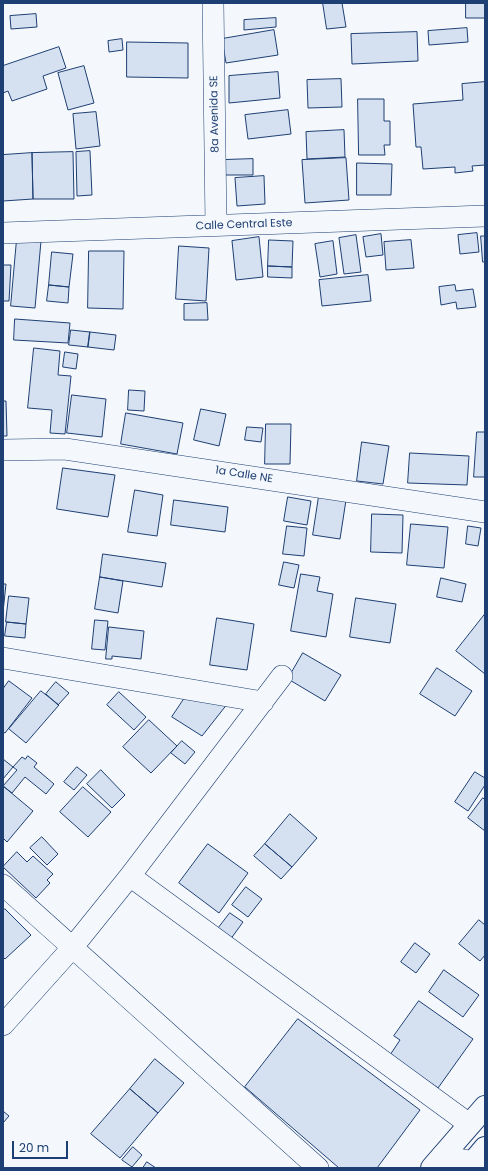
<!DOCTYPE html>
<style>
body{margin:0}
#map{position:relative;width:488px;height:1171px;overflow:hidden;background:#f4f7fb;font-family:Poppins,sans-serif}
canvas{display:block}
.frame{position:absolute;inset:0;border:4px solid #1d3f73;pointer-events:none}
.scale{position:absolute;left:12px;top:1141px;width:56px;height:18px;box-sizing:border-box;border:2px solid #1d3f73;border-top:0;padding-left:5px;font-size:12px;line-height:14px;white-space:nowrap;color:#1d3f73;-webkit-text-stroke:3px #f4f7fb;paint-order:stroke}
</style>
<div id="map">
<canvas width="488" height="1171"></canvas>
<div class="frame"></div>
<div class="scale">20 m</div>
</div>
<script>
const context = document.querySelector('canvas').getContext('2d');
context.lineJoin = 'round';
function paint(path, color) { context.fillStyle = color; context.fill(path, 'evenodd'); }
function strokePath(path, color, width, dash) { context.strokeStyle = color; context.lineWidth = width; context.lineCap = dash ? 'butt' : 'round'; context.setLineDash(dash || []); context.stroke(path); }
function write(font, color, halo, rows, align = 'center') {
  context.font = font + ' Poppins,sans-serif'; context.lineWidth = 3; context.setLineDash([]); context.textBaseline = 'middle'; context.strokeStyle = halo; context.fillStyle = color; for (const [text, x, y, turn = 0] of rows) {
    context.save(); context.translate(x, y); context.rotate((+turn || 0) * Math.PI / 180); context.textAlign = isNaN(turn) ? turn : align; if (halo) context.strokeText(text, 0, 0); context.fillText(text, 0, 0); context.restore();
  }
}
const building = new Path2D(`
 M323,3H342L346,27L327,29Z
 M466,3H485V18H466Z
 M36,14L37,27L11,29L10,16Z
 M276,18V27L244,30V20Z
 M467,28L468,42L429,45L428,31Z
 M274,30L278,55L226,63L222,39Z
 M417,32L418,61L352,64L351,34Z
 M122,39L123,50L109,52L108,41Z
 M127,42L188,43V78L127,77Z
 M59,47L66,68L43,76L47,89L12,101L8,91L3,93V66Z
 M84,66L94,103L68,110L58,73Z
 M278,72L280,98L229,103V76Z
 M341,79L342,107L308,108L307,80Z
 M485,82V165L472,166L473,171L455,173V167L423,169L421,147H416L413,104L463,100L462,84Z
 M358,99H384V121H390V145H384L385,155H359Z
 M288,110L291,134L248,139L245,115Z
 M96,112L100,146L76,149L73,114Z
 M344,130L345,157L307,159L306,132Z
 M90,151L92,195L77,196L76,152Z
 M73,152L74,199H33L32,153Z
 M32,153L33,199L3,201V155Z
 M346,158L349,200L305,203L302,160Z
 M253,159V175H223V160Z
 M357,163L392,164L391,195H357Z
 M264,176L265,204L237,206L235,178Z
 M477,233L479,252L460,254L458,235Z
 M381,234L383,255L366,257L363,237Z
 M356,235L361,272L344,274L339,238Z
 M481,236H485V262H483Z
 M259,237L263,277L236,280L232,241Z
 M17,239L41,241L35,308L11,306Z
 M269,240L293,241L292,267L268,266Z
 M411,240L414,268L386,270L384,242Z
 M333,241L337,274L320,277L315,244Z
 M179,246L209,248L206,301L176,299Z
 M89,251H124L123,309L88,308Z
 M52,252L73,254L69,287L49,285Z
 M3,265H11L9,301H3Z
 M268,266L292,267V278L268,277Z
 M368,275L371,301L322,306L319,280Z
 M49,285L69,287L68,303L47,301Z
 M455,285L456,291L473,289L476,307L457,309L456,302L441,305L439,287Z
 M207,303L208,320H184V304Z
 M15,319L70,323L68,343L14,340Z
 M71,330L90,332L88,347L69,345Z
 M90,332L116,335L114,350L88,347Z
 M34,348L60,351L58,375L71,376L65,434L50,433L52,410L28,408Z
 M65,352L78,354L76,369L63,367Z
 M129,390L145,391L144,411L128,410Z
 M72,395L106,399L102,437L67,433Z
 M3,401H6L7,436H3Z
 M201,409L226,414L219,446L194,440Z
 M126,413L183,423L177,454L121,444Z
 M266,424H291L290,464H265Z
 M247,427L263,428L261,442L245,440Z
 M477,432H485V477H474Z
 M362,442L389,446L383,484L357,481Z
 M410,453L469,456L467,485L408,483Z
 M63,468L115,475L108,517L57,509Z
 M135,490L163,495L157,536L128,532Z
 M319,496L346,500L340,539L313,535Z
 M288,497L311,501L307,525L284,521Z
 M174,500L228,507L225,532L171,525Z
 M372,514L403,515L402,553L371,552Z
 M411,524L448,527L444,568L407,565Z
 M287,526L307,528L304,556L283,554Z
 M468,526L481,528L478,546L466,544Z
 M103,554L166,563L162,587L100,577Z
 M284,562L299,565L294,588L279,585Z
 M301,574L320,577L317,591L333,594L326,637L291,631Z
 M100,577L123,581L118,613L95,609Z
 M441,578L466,584L462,602L437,597Z
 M3,584H6L3,612Z
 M9,596L29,598L26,624L6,622Z
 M356,598L396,604L390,643L350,637Z
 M485,614V674L456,651Z
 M217,618L254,624L247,670L210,665Z
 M95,620L108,621L105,650L92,649Z
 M7,622L26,624L25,638L5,636Z
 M109,627L144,631L141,659L112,656V659H106Z
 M303,653L341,675L325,701L288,679Z
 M437,668L472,691L455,716L420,694Z
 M9,681L32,698L5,733L3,732V689Z
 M56,682L69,693L58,705L46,694Z
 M41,691L59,705L26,743L9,729Z
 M119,692L146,717L134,730L107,705Z
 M184,699L228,703L202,736L172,717Z
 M149,720L177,746L151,773L123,747Z
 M182,741L195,752L185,764L171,753Z
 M28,756L37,763L34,767L54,784L46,794L25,777L12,793L3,786L17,770L13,767L22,757L25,759Z
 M3,759L13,767L3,779Z
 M77,767L87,775L74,790L64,782Z
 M101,770L125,795L112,808L87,784Z
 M475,772L485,778V785L468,811L455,802Z
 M3,786L33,811L7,842L3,838Z
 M83,787L111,812L88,837L60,812Z
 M483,798L485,800V831L468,818Z
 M290,814L317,838L292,867L265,844Z
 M42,837L58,854L47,865L30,848Z
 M208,844L248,873L219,913L179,883Z
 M265,844L292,867L281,879L254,856Z
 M17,852L27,862L33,856L53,874L47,880L50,883L36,898L3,867Z
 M246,887L262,899L248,917L232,905Z
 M5,909L31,935L5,959L3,957V911Z
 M230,913L243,922L230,940L217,930Z
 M479,920L485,925V955L480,961L459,944Z
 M415,943L430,954L416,973L401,962Z
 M444,970L479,995L463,1017L429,992Z
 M419,1001L473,1039L438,1088L390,1055L400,1040L394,1036Z
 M298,1019L420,1110L377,1168H339L245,1087Z
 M155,1059L184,1083L158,1113L130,1089Z
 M130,1089L158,1113L120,1158L91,1134Z
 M3,1111L9,1116L3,1123Z
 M133,1147L142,1155L132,1167L122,1160Z
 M147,1162L156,1168H143Z`);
paint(building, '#d5e0f0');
strokePath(building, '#1d3f73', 1);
const minor = new Path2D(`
 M213,3L216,225
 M3,233L485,216
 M3,450L65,449L485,512
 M3,658L263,702
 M130,876L469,1124
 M3,885L318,1168
 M3,1025L72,948L130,876L282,676
 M442,1156L485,1164`);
const major = new Path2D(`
 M432,1168L485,1107
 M468,1168L485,1148`);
strokePath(minor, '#1d3f73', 22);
strokePath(major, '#1d3f73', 24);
strokePath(minor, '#f4f7fb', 21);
strokePath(major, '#f4f7fb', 22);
write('11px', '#1d3f73', '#f4f7fb', [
 ["8a Avenida SE",215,114,-91],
 ["Calle Central Este",244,225,-2],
 ["1a Calle NE",244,475,9]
]);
</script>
